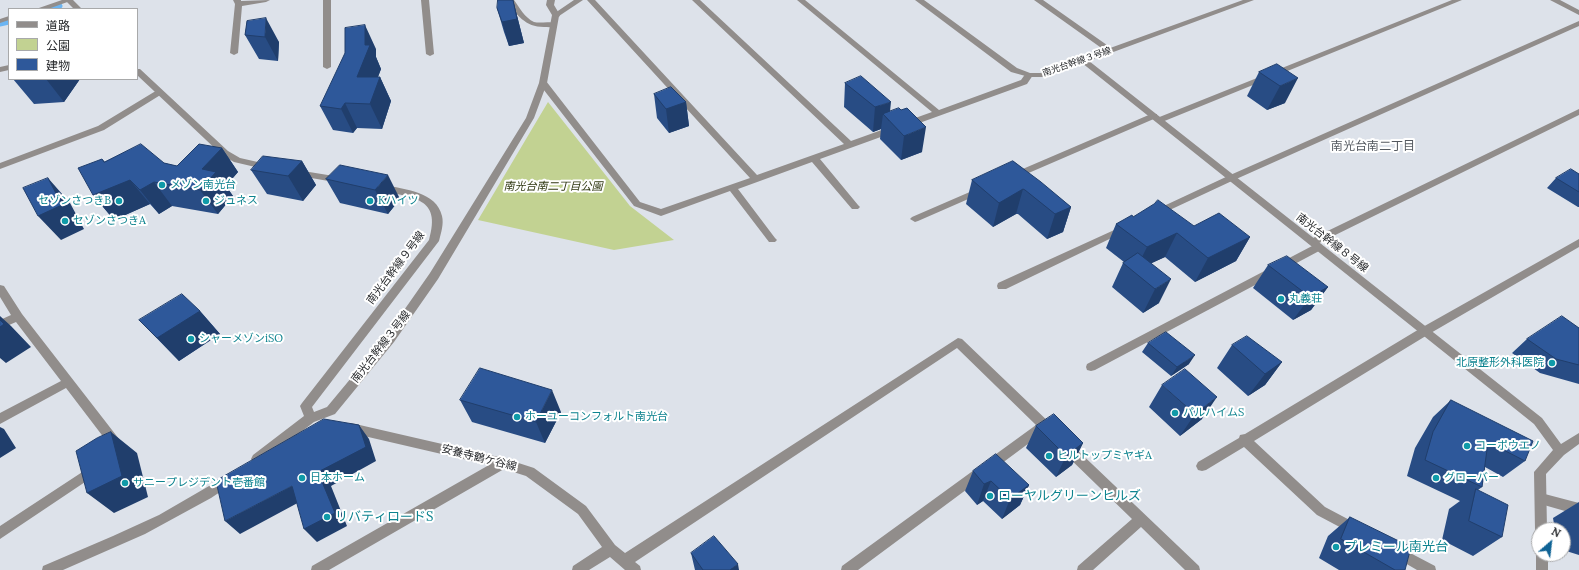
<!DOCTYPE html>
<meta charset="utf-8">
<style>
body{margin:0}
#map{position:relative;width:1579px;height:570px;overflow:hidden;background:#dde2ea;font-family:Lora,"Noto Sans JP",serif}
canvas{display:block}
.legend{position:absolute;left:8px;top:8px;width:130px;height:72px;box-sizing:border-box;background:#fff;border:1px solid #a8a9aa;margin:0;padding:5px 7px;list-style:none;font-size:12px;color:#26282b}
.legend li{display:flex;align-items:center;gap:8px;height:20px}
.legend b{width:20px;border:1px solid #a8a9aa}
.north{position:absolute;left:1531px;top:522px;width:40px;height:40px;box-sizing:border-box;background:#fff;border:1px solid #a8a9aa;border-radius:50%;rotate:28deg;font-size:11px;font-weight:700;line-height:16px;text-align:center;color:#26282b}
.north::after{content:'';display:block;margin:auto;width:14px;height:18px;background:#0f6395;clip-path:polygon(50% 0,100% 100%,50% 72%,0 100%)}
</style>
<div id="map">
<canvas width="1579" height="570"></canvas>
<ul class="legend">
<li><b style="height:5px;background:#918d8b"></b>道路</li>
<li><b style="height:11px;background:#c2d292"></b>公園</li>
<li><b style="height:11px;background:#2e589a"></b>建物</li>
</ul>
<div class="north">N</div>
</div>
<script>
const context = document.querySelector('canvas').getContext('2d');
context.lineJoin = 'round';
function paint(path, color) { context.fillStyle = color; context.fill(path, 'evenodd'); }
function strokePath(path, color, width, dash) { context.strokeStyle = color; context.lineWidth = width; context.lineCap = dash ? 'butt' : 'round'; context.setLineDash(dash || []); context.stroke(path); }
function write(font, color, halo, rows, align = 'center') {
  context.font = font + ' Lora,"Noto Sans JP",serif'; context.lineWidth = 4; context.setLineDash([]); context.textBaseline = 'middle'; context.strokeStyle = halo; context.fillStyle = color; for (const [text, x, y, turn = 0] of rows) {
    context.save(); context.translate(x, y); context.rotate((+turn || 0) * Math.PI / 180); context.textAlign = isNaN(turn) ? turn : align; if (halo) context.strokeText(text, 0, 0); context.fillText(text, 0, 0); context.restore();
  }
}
paint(new Path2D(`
 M548,102L630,206L674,240L614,250L478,220Z`), '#c2d292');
strokePath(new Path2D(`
 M49,9L60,6
 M0,24L9,22`), '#6bb5f3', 5);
paint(new Path2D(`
 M62,0H73L48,9H36Z
 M233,0H241V1L270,0L266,2L242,6L238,53L234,55L230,53L235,4Z
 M323,0H331V67L327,69L323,67Z
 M421,0H429L434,54L430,56L426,54Z
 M506,0H514C519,7 525,18 534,22C541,24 551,20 557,25C553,28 549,27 544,27C525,27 517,15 506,0Z
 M547,0H555L554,5L560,15L559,17H553L552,15L546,5Z
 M587,0H595L757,175L844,144L692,0H700L851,141L932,112L797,0H805L939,110L1021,80L1026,73H1032L1033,75L1027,84L820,159L858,205L860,207L858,209H852L812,162L738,189L775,238L777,240L775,242H769L730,191L661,216L634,206L540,85V81H546L640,202L661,209L750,178Z
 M1034,0H1043L1114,50L1113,52H1107Z
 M1452,0H1462L1162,122H1156V118L1017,178L1014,179L1010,176L1011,174L1151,114H1157V118Z
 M9,16V20L0,23V19Z
 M1579,21V26L1234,180L1159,215L1156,216L1151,213L1153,211L1228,176Z
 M9,65V70L0,72V67Z
 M159,89L162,90V94L104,130L0,169V163L98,126Z
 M1579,109V115L1317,244H1321L1323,247L1321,250L1095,370L1091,371L1087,370L1086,367L1087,364L1314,245L1309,244L1307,242L1309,240Z
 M979,188L982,189L984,191L982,193L918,221L915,222L910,219L912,217Z
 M1123,226L1126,227L1128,229L1126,231L1006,289H998L997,286L998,283Z
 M1579,239V247L1429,334L1254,441L1325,507L1359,525L1361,529L1359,533L1355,535L1351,533L1317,515L1244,447L1206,470L1202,471L1198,470L1196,466L1198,462L1239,438L1240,435L1245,434L1421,328Z
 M0,285L4,286L22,314L119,439L121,443L119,447L115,448L111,447L66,388L0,424V413L61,381L16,322L0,329V320L11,315L0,297Z
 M958,338L962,339L1054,427L1056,431L1054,435L1050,436L1044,432L858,570H841L842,566L1036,425L957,348L635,562L640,566L641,570H625L610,557L589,570H572L573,566L602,547L578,514L526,476L504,469L329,570H311L312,566L489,465L351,433L347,432L345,428L347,424L351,423L503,458L534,468L586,506L615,545L625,553Z
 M1067,443L1071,444L1199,566L1200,570H1185L1141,527L1093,570H1077L1078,566L1132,519L1063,452L1061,448L1063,444Z
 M93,465L97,466L99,470L97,474L0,539V526Z
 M1541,493L1579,503V515L1537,503L1535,499L1537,495Z
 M1397,546L1435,566L1436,570H1417L1393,556L1391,552L1393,548Z`), '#918d8b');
paint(new Path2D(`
 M65,0H73L82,9H74Z
 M574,0H583L559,16L547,83L534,118L438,279L394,342L335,414L314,422L261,463L257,464L253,463L251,459L253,455L304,416L300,406L302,403L429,240C442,196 412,199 381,190L379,188L381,186L384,185C404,189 437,192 442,216C444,224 441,233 439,241L312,407L314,412L327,407L386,336L430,273L526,118L539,83L552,15Z
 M915,0H924L1017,68L1030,73H1041L1243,0H1254L1089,61L1542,418L1561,444L1579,433V444L1564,455L1546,474L1547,530H1539V535L1537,534L1535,530L1534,472L1553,450L1534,424L1082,63L1042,77H1029L1011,72Z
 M1550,0H1560L1579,10V15Z
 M137,69H140L228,151L240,158L271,165L272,167L271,169L268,170L234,162L222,155L137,75Z
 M297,170L340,177L344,180L340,183L294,175L293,173Z
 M228,475L232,476L234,480L232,484L211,498L145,534L63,570H42L43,566L113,536L159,515Z
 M1539,549V554H1548V570H1536V554Z`), '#918d8b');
paint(new Path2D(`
 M513,0L524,43L509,46L504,32L497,8Z
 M247,21L279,42L278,61L259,59L245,35Z
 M376,49V57L381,69L378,77H380L391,101L382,129L357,128L353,133L333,130L320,106Z
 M1277,64L1285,103L1267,110L1247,96L1259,72Z
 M13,79H80L64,102L34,104Z
 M845,83L890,112L922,152L901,160L880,139L881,129L873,132L844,107Z
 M654,94L686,102L689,126L669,133L657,118Z
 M222,148L238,172L226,186L233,196L218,214L172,206L159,214L150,204L114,220L93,195L102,159L105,162L164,163L177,166Z
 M302,161L316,185L303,201L267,194L251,170Z
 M1013,161L1071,207L1063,232L1047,239L1018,214H1016L993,227L966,204L972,180Z
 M340,165L400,199L388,214L340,203L326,179Z
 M1579,174V207H1578L1547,188L1556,178Z
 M1133,217L1194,226L1250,237L1236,261L1195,282L1165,257L1151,263L1159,303L1143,313L1112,287L1123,263L1124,262L1106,248L1116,224Z
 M1268,265L1328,287L1311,310L1293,320L1253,288Z
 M200,311L220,334L179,361L139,320Z
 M1579,328V384L1540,373L1512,353L1527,339Z
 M1148,343L1189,364L1171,376L1142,352Z
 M1232,345L1282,362L1265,385L1248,396L1217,368Z
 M1162,385L1202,419L1180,436L1149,407Z
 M460,400L561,412L545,443L472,422Z
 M1451,400L1525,461L1503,477L1485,467L1482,487L1478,490L1502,537L1473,556L1442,540L1449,509L1460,501L1407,476L1415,448L1433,417Z
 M1036,426L1083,443L1072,465L1056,477L1026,448Z
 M973,471L1029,485L1020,505L1002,519L983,501L977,505L965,491Z
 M1579,502V555L1563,550V530H1555L1553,518Z
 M1350,517L1405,570H1339L1319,558L1328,536Z
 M691,553L739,570H695Z`), '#284c84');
paint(new Path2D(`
 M513,0L524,43L509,46L502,22Z
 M266,18L279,42L278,61L265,37Z
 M365,25L376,49V57L381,69L368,102L357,77L365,45Z
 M380,77L391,101L382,129L370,104Z
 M1298,78L1285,103L1267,110L1280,86Z
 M46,79H80L64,102Z
 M686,102L689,126L669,133L666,109Z
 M891,102L889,121L883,114L881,129L873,132L875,107Z
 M345,103L357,128L353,133L341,109Z
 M926,127L922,152L901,160L904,136Z
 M222,148L238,172L226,186L233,196L218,214L200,190L202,169Z
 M102,159L122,183L130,180L150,204L114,220L93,195L104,162Z
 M302,161L316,185L303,201L288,176Z
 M388,175L400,199L388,214L375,190Z
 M48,178L70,203L84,229L61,240L38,216Z
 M154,182L172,206L159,214L140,190Z
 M1023,189L1016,214L993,227L999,203Z
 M1071,207L1063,232L1047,239L1055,214Z
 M1177,233L1165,257L1135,271L1147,247Z
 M1250,237L1236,261L1195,282L1208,258Z
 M1171,279L1159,303L1143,313L1155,289Z
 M1328,287L1311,310L1293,320L1310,297Z
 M200,311L220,334L179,361L157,338Z
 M0,316L11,326L31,347L6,363L0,358Z
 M1195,355L1189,364L1171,376L1177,367Z
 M1282,362L1265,385L1248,396L1265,374Z
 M552,390L561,412L545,443L536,422Z
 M1217,397L1202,419L1180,436L1195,414Z
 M359,425L369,439L376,461L331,486L347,526L317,542L304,529L318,472Z
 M0,427L4,429L16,448L0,458Z
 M111,432L137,453L148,497L114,513L87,493Z
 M1083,443L1072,465L1056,477L1066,456Z
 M991,481L983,501L977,505L984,484Z
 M1029,485L1020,505L1002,519L1010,499Z
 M292,486L305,499L240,534L225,521Z
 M738,564L739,570H730Z`), '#203e6c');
const building = new Path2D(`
 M498,0H513L517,19L502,22L497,8Z
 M266,18L265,37L245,35L247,21Z
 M365,25V45H370L357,77H380L370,104L345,103L341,109L320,106L345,53V28Z
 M1277,64L1298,78L1280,86L1259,72Z
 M861,76L891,102L875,107L845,83Z
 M671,87L686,102L666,109L654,94Z
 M899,108L901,110L907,108L926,127L904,136L883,114Z
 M141,144L164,163L177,166L199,144L222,148L202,169L216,172L200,190L154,182L140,190L130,180L93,195L78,168L102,159L104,162Z
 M263,156L302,161L288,176L251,170Z
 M1013,161L1041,182L1071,207L1055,214L1025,190L1023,189L999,203L972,180Z
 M340,165L388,175L375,190L326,179Z
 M1571,169L1579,174V192L1556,178Z
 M48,178L62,205L38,216L23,188Z
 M1158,200L1194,226L1219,213L1250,237L1208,258L1177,233L1147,247L1116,224L1132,215L1133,217L1154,204Z
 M1138,253L1171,279L1155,289L1123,263Z
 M1287,256L1328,287L1310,297L1268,265Z
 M182,294L200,311L157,338L139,320Z
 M1562,316L1579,328V365L1556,359L1527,339Z
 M0,320L4,324L0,327Z
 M1166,332L1195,355L1177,367L1148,343Z
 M1247,336L1282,362L1265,374L1232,345Z
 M480,368L552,390L536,422L460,400Z
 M1185,369L1217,397L1195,414L1162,385Z
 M1451,400L1533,441L1525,461L1488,442L1482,487L1425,460L1433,432Z
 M1054,414L1083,443L1066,456L1036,426Z
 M324,419L359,425L366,447L318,472L335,513L304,529L292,486L225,521L216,481Z
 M111,432L122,476L87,493L76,451L97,438Z
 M996,454L1029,485L1010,499L991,481L984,484L973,471Z
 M1476,489L1508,505L1502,537L1469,521Z
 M1350,517L1411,547L1405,570H1395L1341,539Z
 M714,536L738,564L730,570H703L691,553Z`);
paint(building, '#2e589a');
strokePath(building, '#203e6c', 1);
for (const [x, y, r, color] of [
 [162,185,4,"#0f9aa8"],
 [119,201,4,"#0f9aa8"],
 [206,201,4,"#0f9aa8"],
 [370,201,4,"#0f9aa8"],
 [65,221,4,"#0f9aa8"],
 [1281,299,4,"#0f9aa8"],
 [191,339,4,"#0f9aa8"],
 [1552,363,4,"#0f9aa8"],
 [1175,413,4,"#0f9aa8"],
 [517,417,4,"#0f9aa8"],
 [1467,446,4,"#0f9aa8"],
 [1049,456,4,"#0f9aa8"],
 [302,478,4,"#0f9aa8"],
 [1436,478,4,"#0f9aa8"],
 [125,483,4,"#0f9aa8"],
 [990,496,4,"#0f9aa8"],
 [327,517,4,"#0f9aa8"],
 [1336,547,4,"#0f9aa8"]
]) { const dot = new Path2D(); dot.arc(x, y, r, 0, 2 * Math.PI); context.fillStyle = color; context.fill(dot); strokePath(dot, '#fff', 1.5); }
write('9px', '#26282b', '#fff', [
 ["南光台幹線３号線",1077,62,-19]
]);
write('11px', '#0d838f', '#fff', [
 ["メゾン南光台",170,185],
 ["セゾンさつきB",111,201,"right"],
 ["ジュネス",214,201],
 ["Kハイツ",378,201],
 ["セゾンさつきA",73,221],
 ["丸義荘",1289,299],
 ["シャーメゾンiSO",199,339],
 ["北原整形外科医院",1544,363,"right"],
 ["パルハイムS",1183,413],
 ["ホーユーコンフォルト南光台",525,417],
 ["コーポウエノ",1475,446],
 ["ヒルトップミヤギA",1057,456],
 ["日本ホーム",310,478],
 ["グローバー",1444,478],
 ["サニープレジデント壱番館",133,483]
], 'left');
write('italic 11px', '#303812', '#fff', [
 ["南光台南二丁目公園",553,187]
]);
write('11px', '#26282b', '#fff', [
 ["南光台幹線８号線",1332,243,38],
 ["南光台幹線９号線",396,268,-53],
 ["南光台幹線３号線",381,347,-52],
 ["安養寺鶴ケ谷線",479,458,14]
]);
write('12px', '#53585f', '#fff', [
 ["南光台南二丁目",1373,147]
]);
write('13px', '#0d838f', '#fff', [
 ["ローヤルグリーンヒルズ",998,496],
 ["リバティロードS",335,517],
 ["プレミール南光台",1344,547]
], 'left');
</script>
